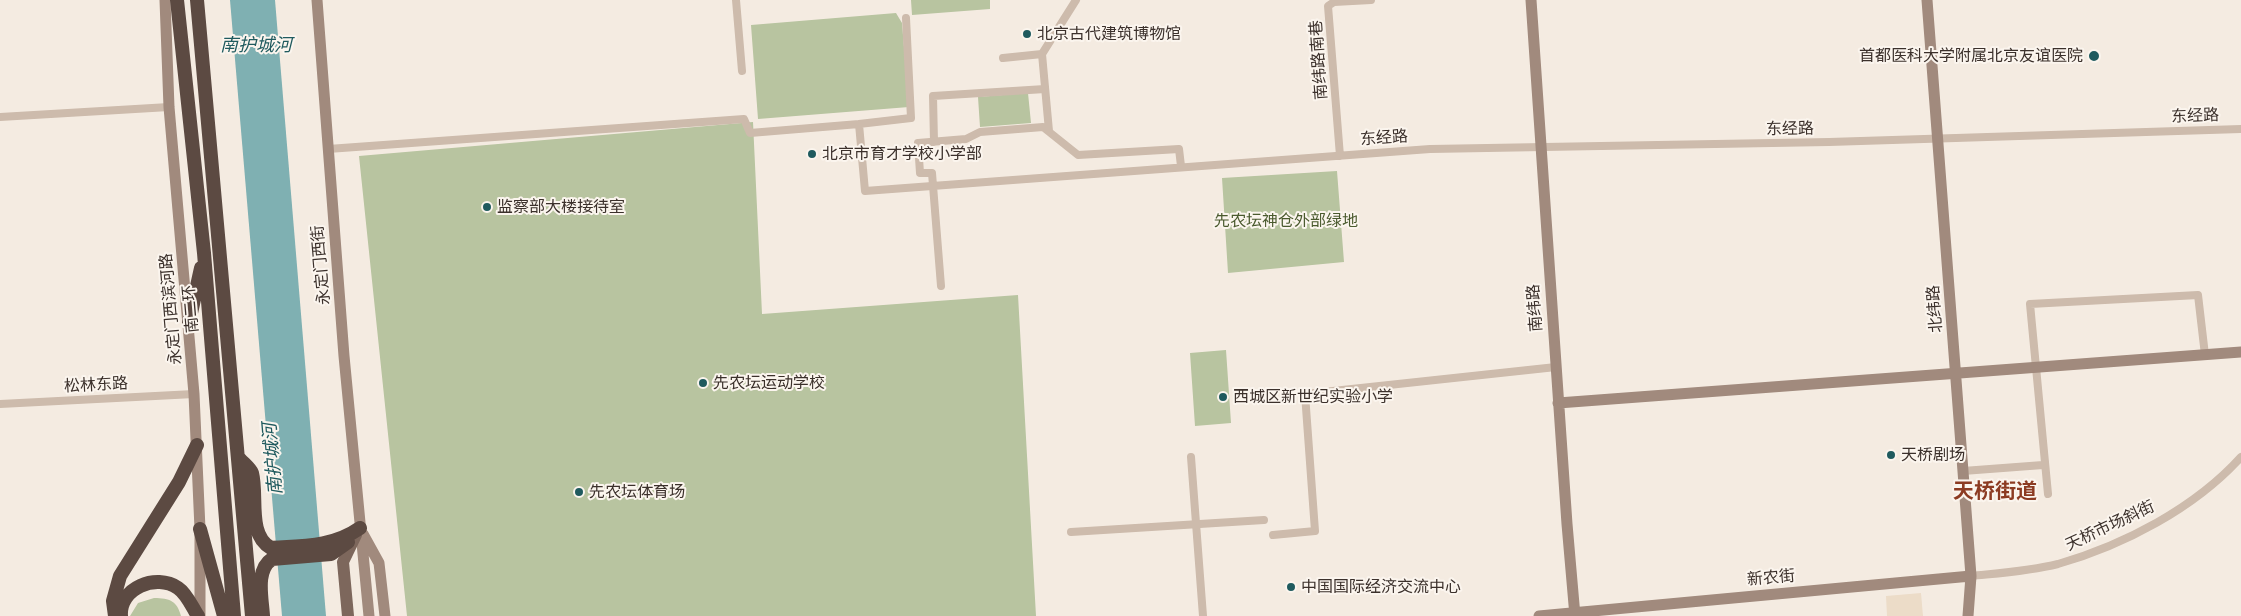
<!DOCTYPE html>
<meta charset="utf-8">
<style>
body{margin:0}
canvas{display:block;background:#f4ebe1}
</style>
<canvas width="2241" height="616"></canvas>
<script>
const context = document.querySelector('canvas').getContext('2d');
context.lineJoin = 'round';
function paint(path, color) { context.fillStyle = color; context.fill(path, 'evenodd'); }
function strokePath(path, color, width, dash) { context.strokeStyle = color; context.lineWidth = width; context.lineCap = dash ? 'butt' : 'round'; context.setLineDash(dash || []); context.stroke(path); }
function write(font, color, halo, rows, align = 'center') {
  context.font = font + ' Quicksand,"Noto Sans SC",sans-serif'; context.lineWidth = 4; context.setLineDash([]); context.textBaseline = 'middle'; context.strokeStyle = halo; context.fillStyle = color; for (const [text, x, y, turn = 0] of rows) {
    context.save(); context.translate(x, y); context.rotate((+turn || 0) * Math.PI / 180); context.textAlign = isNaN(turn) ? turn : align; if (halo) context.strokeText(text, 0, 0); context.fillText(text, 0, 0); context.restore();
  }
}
paint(new Path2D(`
 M911,0H990V9L912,15Z
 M896,13L902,23L909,107L758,119L751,25Z
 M1028,93L1031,123L980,127L978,97Z
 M753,122L762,314L1018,295L1036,616H407L359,156Z
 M1337,171L1344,262L1228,273L1222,178Z
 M1226,350L1231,423L1195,426L1190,353Z
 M154,598C170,598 177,601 181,616H130L138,603Z`), '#b8c4a0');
paint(new Path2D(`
 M1921,593L1923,616H1887L1886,596Z`), '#ecdcc8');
paint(new Path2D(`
 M230,0H275L326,616H282Z`), '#7fb0b2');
strokePath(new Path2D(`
 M736,0L742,71
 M1003,58L1042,54
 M0,117L169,107
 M859,124L911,118L906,18
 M1049,131L1042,54L1076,0
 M934,142L933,96L1045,89
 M328,149L744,119L750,133L859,124L865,191L1430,149L1829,142L2241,129
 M1340,156L1328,6L1334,2L1371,0
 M941,286L932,173H920L918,143L966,139L980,132L1043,127L1078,155L1179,149L1181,166
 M0,404L194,394
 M1191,457L1203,616
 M1963,471L2043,465
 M2048,494L2030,304L2198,295L2205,355
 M1071,532L1264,520
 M1273,535L1315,531L1305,394L1556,367
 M1971,576C2000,573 2030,571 2058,564C2124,545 2195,508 2241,457`), '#cdbbac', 8);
strokePath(new Path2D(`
 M165,0L169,107L194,394L200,529V616
 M317,0L344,356L369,616
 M1531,0L1567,524L1575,616
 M1927,0L1971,576L1968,616
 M1558,403L2241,352
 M363,534L379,563L385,616
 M1539,616L1971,576`), '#a18a7d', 11);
strokePath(new Path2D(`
 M348,616L343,562L356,535`), '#7d675c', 12);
strokePath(new Path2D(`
 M177,0L204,253L234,616
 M197,0L252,616
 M189,322L201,268
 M239,458C243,463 250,468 252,473C258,496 247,535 271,548C303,546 333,547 360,528
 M200,529L224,616
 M115,616L113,601L120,576L179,482L197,445
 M121,616C119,588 156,573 178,588C187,594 192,607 198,616
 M263,616C262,598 255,570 272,559L331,554L348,542`), '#5c4a42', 14);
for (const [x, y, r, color] of [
 [1027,34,5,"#1f5a5e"],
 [2094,56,6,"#1f5a5e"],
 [812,154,5,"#1f5a5e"],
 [487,207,5,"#1f5a5e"],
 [703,383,5,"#1f5a5e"],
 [1223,397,5,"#1f5a5e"],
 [1891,455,5,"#1f5a5e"],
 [579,492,5,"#1f5a5e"],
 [1291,587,5,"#1f5a5e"]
]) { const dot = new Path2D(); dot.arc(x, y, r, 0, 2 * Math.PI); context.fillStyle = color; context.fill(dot); strokePath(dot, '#fbf5ee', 2); }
write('16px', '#3b302b', '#fbf5ee', [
 ["北京古代建筑博物馆",1037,34],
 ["首都医科大学附属北京友谊医院",2083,56,"right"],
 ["北京市育才学校小学部",822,154],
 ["监察部大楼接待室",497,207],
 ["先农坛运动学校",713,383],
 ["西城区新世纪实验小学",1233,397],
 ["天桥剧场",1901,455],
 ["先农坛体育场",589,492],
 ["中国国际经济交流中心",1301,587]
], 'left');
write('16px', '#3b302b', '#fbf5ee', [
 ["南纬路南巷",1319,60,-94],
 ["东经路",2195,116,-2],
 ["东经路",1790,129,-1],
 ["东经路",1384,138,-4],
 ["永定门西街",321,265,-95],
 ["南纬路",1535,308,-94],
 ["永定门西滨河路",171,309,-95],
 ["南二环",191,309,-95],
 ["北纬路",1935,309,-94],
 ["松林东路",96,385,-3],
 ["天桥市场斜街",2110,526,-25],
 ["新农街",1771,578,-5]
]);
write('16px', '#4a5a2e', '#fbf5ee', [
 ["先农坛神仓外部绿地",1286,221]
]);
write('italic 18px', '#1f5a5e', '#fbf5ee', [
 ["南护城河",256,46],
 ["南护城河",273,459,-95]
]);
write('bold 21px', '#8c3b22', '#fbf5ee', [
 ["天桥街道",1995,492]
]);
</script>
